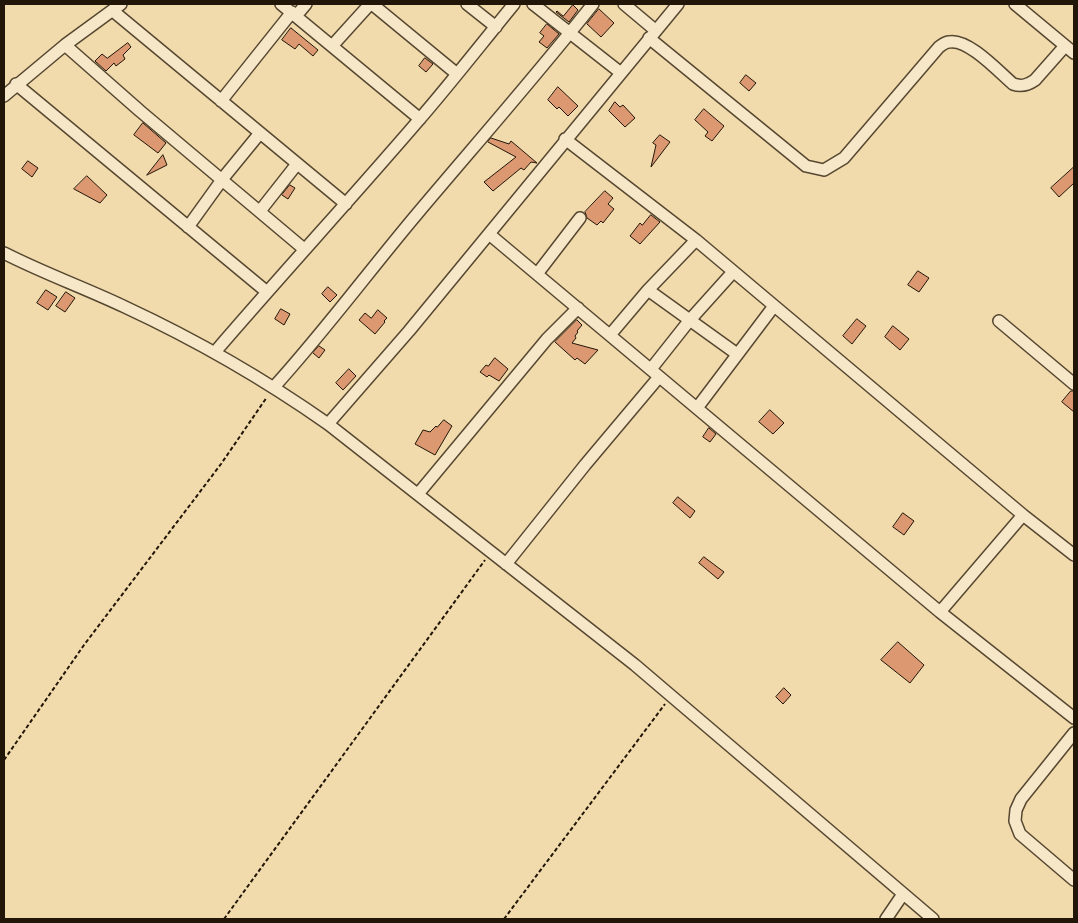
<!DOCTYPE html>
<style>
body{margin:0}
#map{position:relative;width:1078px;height:923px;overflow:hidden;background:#f1daab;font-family:"Gentium Book Plus",serif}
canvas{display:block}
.frame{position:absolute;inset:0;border:5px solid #221608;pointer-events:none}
</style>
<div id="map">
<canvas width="1078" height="923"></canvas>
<div class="frame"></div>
</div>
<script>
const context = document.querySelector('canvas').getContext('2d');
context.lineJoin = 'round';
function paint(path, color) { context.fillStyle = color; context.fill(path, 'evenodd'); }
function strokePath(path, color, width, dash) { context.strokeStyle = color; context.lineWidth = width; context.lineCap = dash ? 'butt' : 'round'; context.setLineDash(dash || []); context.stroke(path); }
const building = new Path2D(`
 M573,5L578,10L569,22L556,12L557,11L563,16Z
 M599,9L614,23L601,37L587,24Z
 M547,24L559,34L547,48L539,42L544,36L540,33Z
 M291,28L318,50L313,56L299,44L295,49L282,40Z
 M128,43L131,47L123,55L125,59L116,66L114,63L106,71L95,61L102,54L107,58Z
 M425,58L433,64L426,72L419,66Z
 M746,75L756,83L749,91L740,83Z
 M558,87L578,106L568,116L559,107L557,109L548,100Z
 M615,102L620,107L623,105L635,118L625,127L609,111Z
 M704,109L724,126L712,141L705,136L708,132L695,120Z
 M143,123L166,143L158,153L134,135Z
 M660,135L670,142L651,167L656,145L653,143Z
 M491,138L509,144L511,141L537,163L531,162L524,170L521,168L493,191L484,182L516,157L488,142Z
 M163,155L167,165L147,175Z
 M28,161L38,168L32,177L22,169Z
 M1074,167V183L1059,197L1051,188Z
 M87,176L107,195L100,203L74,189Z
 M290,185L295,188L288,199L282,195Z
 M605,191L613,198L608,204L614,209L603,223L601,221L597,225L587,218L585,212Z
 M651,215L660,222L640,244L630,236L640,223L642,225Z
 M918,271L929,278L919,292L908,285Z
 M328,287L337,295L330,302L322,294Z
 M46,290L57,297L48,310L37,303Z
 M66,292L75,298L65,312L56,306Z
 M281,309L290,314L284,325L275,319Z
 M378,310L387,318L384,321L385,322L375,334L359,320L365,313L371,318Z
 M857,319L866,326L852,344L843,336Z
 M577,320L582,325L577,331L578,332L575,336L576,338L572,343L598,350L585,364L577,358L575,360L555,342Z
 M893,326L909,339L900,350L885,337Z
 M319,346L325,350L319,358L313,353Z
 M495,358L508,369L499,381L489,375L487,377L480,372L486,365L488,366Z
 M349,369L356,376L343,390L336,383Z
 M1071,391H1074V412L1062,402Z
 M770,410L784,423L773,434L759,422Z
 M444,420L452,426L435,455L415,444L423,430L430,432L436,426L437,427Z
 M709,428L716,434L710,442L703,437Z
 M678,497L695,511L690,518L673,503Z
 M903,513L914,521L904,535L893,527Z
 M704,557L724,572L718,579L699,563Z
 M898,642L924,665L910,683L881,660Z
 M784,688L791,695L783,704L776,697Z`);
paint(building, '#db9871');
strokePath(building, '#221608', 1);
const minor = new Path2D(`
 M281,4L420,119
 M372,4L457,74
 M467,4L496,27
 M533,4L621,73
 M624,4L655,30
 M1015,4L1074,53
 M113,11L346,204
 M296,16L306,4
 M649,38L806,166L824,170L844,158L939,47C942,45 945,42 949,42C968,38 999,72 1013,84C1022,87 1028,85 1035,80L1065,46
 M65,45L140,111L304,249
 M332,46L370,4
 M16,84L267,292
 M4,96L65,45L121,4
 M221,101L292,12
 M565,139L696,240L1023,515L1074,555
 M260,211L297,164
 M188,227L224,177L260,133
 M489,234L940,612L1074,718
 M4,253C43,273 85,288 125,307C196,340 264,379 328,424L635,665L933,919
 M537,274L580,218
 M648,290L737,354
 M999,321L1074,384
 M610,335L648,290L696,240
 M215,352C282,274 351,199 418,121C451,83 482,43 514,4
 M651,369L689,321L733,272
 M274,387C324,332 369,271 417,214C476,144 536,76 593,4
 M697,408L774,306
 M328,424L409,331L678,4
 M418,494L547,339L578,308
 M506,564L585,465L659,377
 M940,612L1023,515
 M1074,733L1021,799L1016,810L1015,821L1020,834L1074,880
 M886,919L903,894`);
strokePath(minor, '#564731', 14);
strokePath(new Path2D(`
 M4,760L84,645L221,464L267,397
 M224,919L485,560
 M504,919L665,704`), '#221608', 2, [4, 2.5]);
strokePath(minor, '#f6e7c8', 11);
</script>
